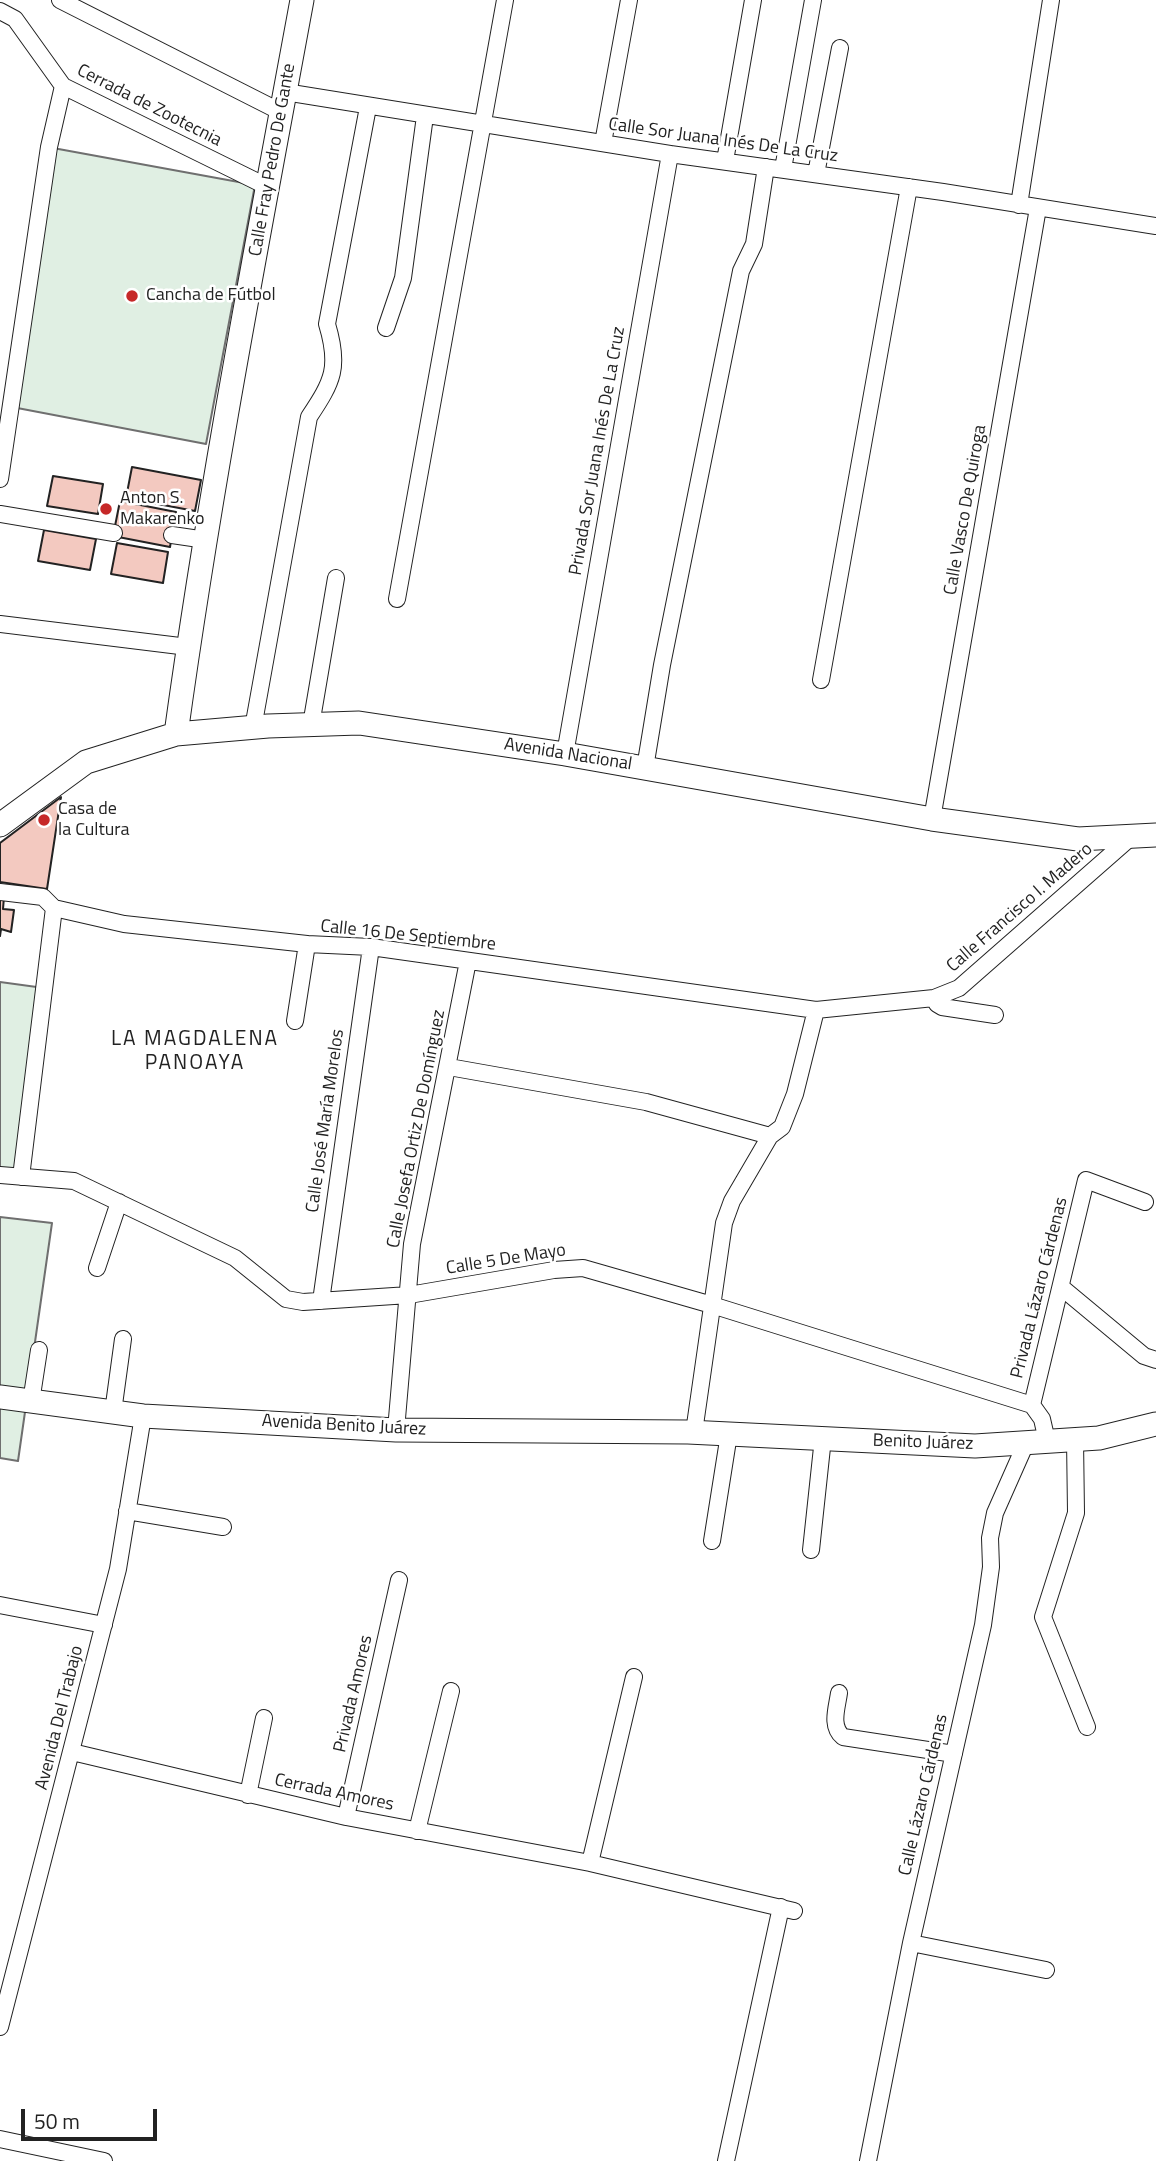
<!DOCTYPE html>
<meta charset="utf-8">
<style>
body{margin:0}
#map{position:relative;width:1156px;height:2161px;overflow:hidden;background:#fff;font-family:"Titillium Web",sans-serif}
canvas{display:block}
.scale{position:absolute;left:21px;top:2109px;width:136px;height:32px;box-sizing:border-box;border:4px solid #222;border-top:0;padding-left:9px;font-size:21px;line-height:24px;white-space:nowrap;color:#222;-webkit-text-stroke:5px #fff;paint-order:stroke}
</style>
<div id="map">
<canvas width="1156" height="2161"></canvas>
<div class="scale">50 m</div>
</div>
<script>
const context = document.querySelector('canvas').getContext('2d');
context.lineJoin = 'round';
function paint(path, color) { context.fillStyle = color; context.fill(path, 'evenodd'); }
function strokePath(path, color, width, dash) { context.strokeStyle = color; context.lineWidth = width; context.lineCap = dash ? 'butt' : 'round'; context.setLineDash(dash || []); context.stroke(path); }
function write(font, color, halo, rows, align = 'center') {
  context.font = font + ' "Titillium Web",sans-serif'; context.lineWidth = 5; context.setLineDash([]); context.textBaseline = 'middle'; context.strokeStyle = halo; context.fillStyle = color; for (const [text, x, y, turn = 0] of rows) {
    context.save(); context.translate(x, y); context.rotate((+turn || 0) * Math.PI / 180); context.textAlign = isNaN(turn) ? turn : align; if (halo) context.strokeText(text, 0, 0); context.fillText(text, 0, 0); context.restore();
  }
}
const green = new Path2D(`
 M53,148L255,185L206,444L12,407Z
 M0,982L44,988L17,1174L0,1172Z
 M0,1217L52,1223L18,1461L0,1458Z`);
paint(green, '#e0efe3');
strokePath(green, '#6f6f6f', 2);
const building = new Path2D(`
 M132,467L201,480L195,511L126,498Z
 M53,476L103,484L98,514L47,506Z
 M120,501L176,512L170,547L113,536Z
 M44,530L96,539L90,570L38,561Z
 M117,543L168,552L163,583L111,574Z
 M61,797L47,889L0,882V843Z
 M0,896L4,897L3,909L14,910L11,932L1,929L0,936Z`);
paint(building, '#f3c9c0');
strokePath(building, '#222', 2);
const street = new Path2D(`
 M60,0L281,112
 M0,11L15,19L63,86L268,187
 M285,92L670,154L943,192L1156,226
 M603,143L629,0
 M725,161L753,0
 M783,169L813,0
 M816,174L840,48
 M1019,205L1051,0
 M386,328L403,278L425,116
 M0,479L49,147L63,86
 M0,514L114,533
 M172,535L206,540
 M397,599L505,0
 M0,624L188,647
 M821,680L909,187
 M311,725L336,578
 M253,728L309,417C333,381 340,367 327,324L368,107
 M565,754L670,154
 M645,768L662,665L741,271L754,244L766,167
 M932,819L1038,208
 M0,892L43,897L54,908L124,924L307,944L371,947L816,1010L934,998L959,988L1130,838
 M934,998L937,1004L942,1007L995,1015
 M295,1021L307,944
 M449,1067L646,1102L770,1136
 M0,1175L74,1181L235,1258L286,1299L303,1302L409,1295L554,1270L583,1268L712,1305L1032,1405L1042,1419L1047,1441
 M21,1177L54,908
 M97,1268L119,1202
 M1061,1287L1144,1356L1156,1360
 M321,1301L371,947
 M31,1402L39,1350
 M1032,1405L1086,1180L1145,1202
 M113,1412L123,1339
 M396,1430L412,1244L468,961
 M688,1432L695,1425L724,1223L732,1201L770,1136L782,1127L795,1094L816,1010
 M1075,1439L1076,1513L1043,1617L1087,1727
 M127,1511L223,1527
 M712,1541L729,1434
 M811,1550L823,1438
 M0,1605L104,1625
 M839,1693C837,1708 830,1726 843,1737L954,1754
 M72,1752L346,1817L590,1863L794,1911
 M248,1795L264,1718
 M346,1817L399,1580
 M417,1831L451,1691
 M590,1863L634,1677
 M911,1943L1046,1970
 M0,2027L118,1569L143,1416
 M0,2139L104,2161
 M726,2161L781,1907
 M868,2161L911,1943L983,1625L991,1567L990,1538L995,1513L1026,1443`);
const secondary = new Path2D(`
 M176,734C210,488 257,244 302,0
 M0,825L86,762L176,734L268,726L359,723L565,754L932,819L1078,839L1156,835
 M0,1397L143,1416L396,1430L688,1432L975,1446L1099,1438L1156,1424`);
strokePath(street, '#222', 18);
strokePath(secondary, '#222', 25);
strokePath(street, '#fff', 16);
strokePath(secondary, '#fff', 23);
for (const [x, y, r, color] of [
 [132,296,7,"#c62828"],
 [106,509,7,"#c62828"],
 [44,820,7,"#c62828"]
]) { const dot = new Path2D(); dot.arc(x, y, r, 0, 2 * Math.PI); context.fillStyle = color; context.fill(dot); strokePath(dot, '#fff', 2.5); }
write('18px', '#222', '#fff', [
 ["Cerrada de Zootecnia",149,106,27],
 ["Calle Sor Juana Inés De La Cruz",723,141,8],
 ["Calle Fray Pedro De Gante",273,160,-80],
 ["Privada Sor Juana Inés De La Cruz",598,451,-80],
 ["Calle Vasco De Quiroga",966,510,-80],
 ["Avenida Nacional",568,755,9],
 ["Calle Francisco I. Madero",1020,908,-41],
 ["Calle 16 De Septiembre",408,936,6],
 ["Calle José María Morelos",326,1121,-82],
 ["Calle Josefa Ortiz De Domínguez",417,1129,-79],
 ["Calle 5 De Mayo",506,1260,-9],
 ["Privada Lázaro Cárdenas",1040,1288,-76],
 ["Avenida Benito Juárez",344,1426,3],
 ["Benito Juárez",923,1443,2],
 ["Privada Amores",354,1694,-77],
 ["Avenida Del Trabajo",60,1718,-76],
 ["Cerrada Amores",334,1793,12],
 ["Calle Lázaro Cárdenas",924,1795,-77]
]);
write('18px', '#222', '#fff', [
 ["Cancha de Fútbol",146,296],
 ["Anton S.",120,499],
 ["Makarenko",120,520],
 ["Casa de",58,810],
 ["la Cultura",58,831]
], 'left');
context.letterSpacing = '2px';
write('21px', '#222', '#fff', [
 ["LA MAGDALENA",195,1040],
 ["PANOAYA",195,1064]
]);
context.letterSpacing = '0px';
</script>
